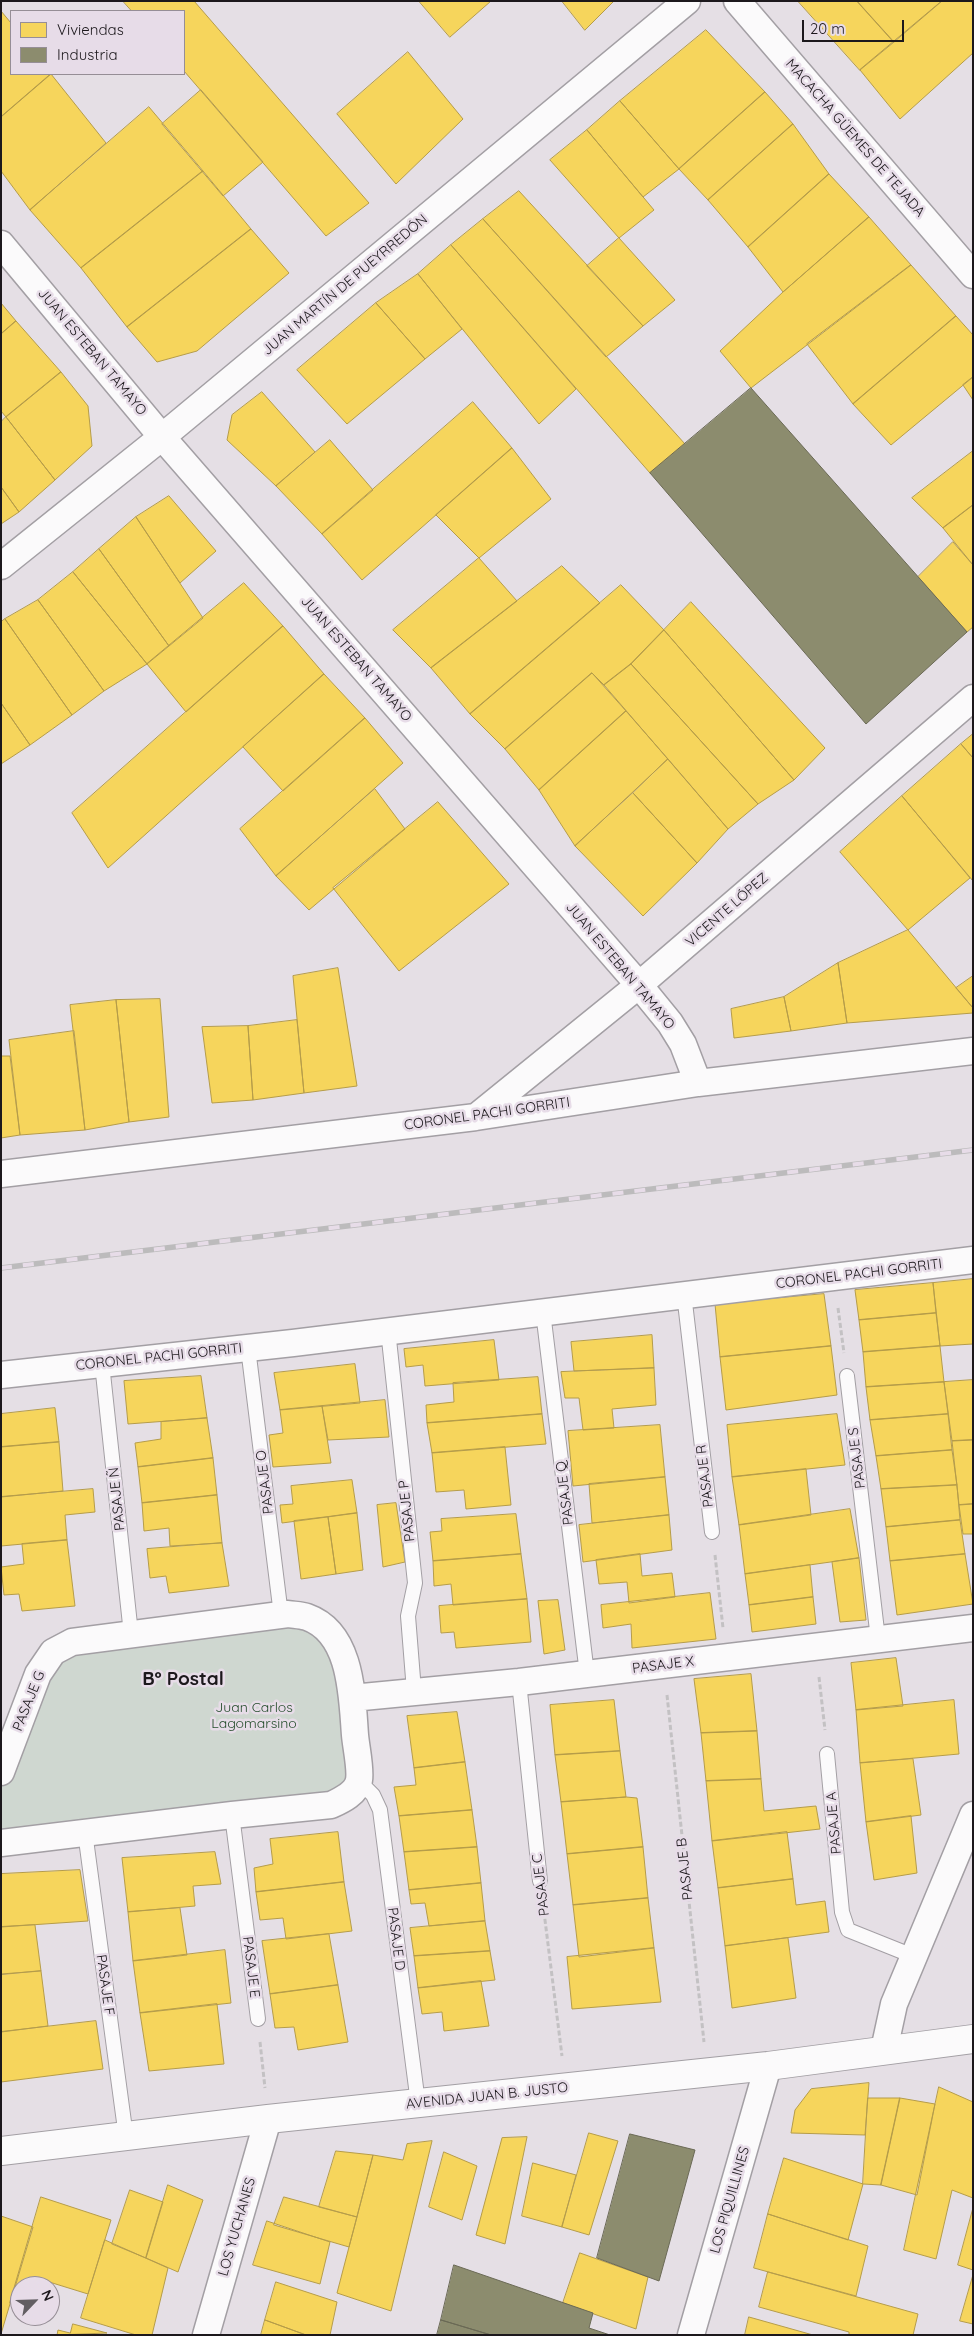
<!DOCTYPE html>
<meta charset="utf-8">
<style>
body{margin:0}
#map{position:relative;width:974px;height:2336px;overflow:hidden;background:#e5dfe5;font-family:Quicksand,sans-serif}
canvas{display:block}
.frame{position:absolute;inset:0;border:2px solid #1c181c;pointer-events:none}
.legend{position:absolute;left:10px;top:10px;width:175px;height:65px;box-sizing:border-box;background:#e7dce8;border:1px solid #968e96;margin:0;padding:6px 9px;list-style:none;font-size:15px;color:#1c181c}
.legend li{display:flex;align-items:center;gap:10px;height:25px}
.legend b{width:25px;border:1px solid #968e96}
.north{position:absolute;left:10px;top:2276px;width:50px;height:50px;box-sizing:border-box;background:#e7dce8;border:1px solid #968e96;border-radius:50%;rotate:66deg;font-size:14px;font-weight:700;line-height:20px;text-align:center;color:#1c181c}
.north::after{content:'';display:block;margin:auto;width:18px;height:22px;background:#625e62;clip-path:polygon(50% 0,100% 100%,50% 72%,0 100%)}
.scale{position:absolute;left:802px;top:20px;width:102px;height:22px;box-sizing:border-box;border:2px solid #1c181c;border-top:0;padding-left:6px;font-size:15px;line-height:18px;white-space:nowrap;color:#1c181c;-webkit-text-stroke:4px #e7dce8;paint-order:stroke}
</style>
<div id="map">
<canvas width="974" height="2336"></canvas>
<div class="frame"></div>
<ul class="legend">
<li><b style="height:14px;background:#f6d55c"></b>Viviendas</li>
<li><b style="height:14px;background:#8c8c6e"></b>Industria</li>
</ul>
<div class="north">N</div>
<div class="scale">20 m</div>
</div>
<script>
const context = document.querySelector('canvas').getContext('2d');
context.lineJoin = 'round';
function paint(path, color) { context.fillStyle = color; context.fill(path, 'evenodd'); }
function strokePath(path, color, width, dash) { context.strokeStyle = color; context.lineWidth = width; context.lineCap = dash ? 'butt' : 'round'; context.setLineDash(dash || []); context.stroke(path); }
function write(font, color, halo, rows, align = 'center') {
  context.font = font + ' Quicksand,sans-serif'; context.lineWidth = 5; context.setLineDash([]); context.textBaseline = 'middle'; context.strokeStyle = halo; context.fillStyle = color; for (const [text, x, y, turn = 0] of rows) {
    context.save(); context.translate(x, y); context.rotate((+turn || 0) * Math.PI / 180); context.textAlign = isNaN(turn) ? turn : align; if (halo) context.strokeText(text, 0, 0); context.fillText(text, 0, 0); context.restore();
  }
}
paint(new Path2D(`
 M281,1615L336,1640L351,1794L1,1843V1772L53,1652Z`), '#cfd7d0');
const homes = new Path2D(`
 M123,1H194L369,203L326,236L184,71V11H132Z
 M419,1H491L450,37Z
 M562,1H614L585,30Z
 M798,1H857L894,42L860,70Z
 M857,1H942L894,42Z
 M942,1H973V53L900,119L860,70Z
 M1,11L11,23V74H51L1,117Z
 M706,30L765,92L679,169L620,101Z
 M408,52L463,119L396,184L337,114Z
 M51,74L106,143L30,210L1,171V117Z
 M201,90L263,162L223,196L162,124Z
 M765,92L793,124L708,200L679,169Z
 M620,101L679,169L643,197L587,130Z
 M149,107L203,171L81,268L30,210Z
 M793,124L829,174L748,247L708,200Z
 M587,130L654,210L619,238L550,160Z
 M203,171L251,229L127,327L81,268Z
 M829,174L869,217L783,292L748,247Z
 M519,191L643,326L606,357L483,219Z
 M869,217L911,265L751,388L720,351L783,292Z
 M483,219L685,444L650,473L451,245Z
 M251,229L289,273L197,351L157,362L127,327Z
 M619,238L675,300L643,326L587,266Z
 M451,245L576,389L539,424L418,274Z
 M911,265L956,316L853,404L807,344Z
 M418,274L462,329L425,359L376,303Z
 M1,303L16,321L1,334Z
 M376,303L425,359L347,424L297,370Z
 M956,316L973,335V377L891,445L853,404Z
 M16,321L61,372L6,417L1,411V334Z
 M61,372L88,406L92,446L55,480L6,417Z
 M973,377V400L963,385Z
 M262,392L315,452L276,486L227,440L232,415Z
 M473,402L512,448L362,580L322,534Z
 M6,417L55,480L19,512L1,487V422Z
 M330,440L373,490L322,534L276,486Z
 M512,448L551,499L479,558L436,515Z
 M973,451V505L943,528L912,498Z
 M1,487L19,512L1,524Z
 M169,496L216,551L180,583L136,517Z
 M973,505V565L943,528Z
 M136,517L203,618L169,646L99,549Z
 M953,542L973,565V627L967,632L918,577Z
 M99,549L169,646L147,664L73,572Z
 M479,558L517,601L431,668L393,630Z
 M562,566L600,603L470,714L431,668Z
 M73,572L147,664L104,691L38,600Z
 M244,583L283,626L186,712L147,664Z
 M621,585L664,630L631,664L604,685L592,673L505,749L470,714Z
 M38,600L104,691L72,715L5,619Z
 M691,602L825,748L794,780L664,630Z
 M5,619L72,715L30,745L1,703V622Z
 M283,626L324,674L108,868L72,813Z
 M664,630L794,780L758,804L631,664Z
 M631,664L758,804L728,829L604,685Z
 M592,673L626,711L539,790L505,749Z
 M324,674L365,718L283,791L243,747Z
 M1,703L30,745L1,764Z
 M626,711L668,759L575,846L539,790Z
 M365,718L403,763L276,876L240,829Z
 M973,734V758L961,744Z
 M961,744L973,758V881L902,796Z
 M668,759L728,829L697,863L633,793Z
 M375,789L405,829L309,910L276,876Z
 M633,793L697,863L643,916L575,846Z
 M902,796L970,878L908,930L840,852Z
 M438,802L509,884L399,971L333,888Z
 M908,930L973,1008V1013L847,1023L838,963Z
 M838,963L847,1023L791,1031L784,997Z
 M338,968L357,1086L304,1093L293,976Z
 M973,976V1008L956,988Z
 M784,997L791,1031L734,1038L731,1009Z
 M160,999L169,1117L129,1122L116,1000Z
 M116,1000L129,1122L85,1130L70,1005Z
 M297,1020L304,1093L253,1100L248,1026Z
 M248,1026L253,1100L212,1103L202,1027Z
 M74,1031L85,1130L20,1135L9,1040Z
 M1,1056H10L20,1135L1,1138Z
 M973,1279V1344L940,1346L933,1283Z
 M933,1283L936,1313L859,1320L855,1290Z
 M824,1294L831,1346L720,1357L715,1304Z
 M936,1313L940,1346L863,1352L859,1320Z
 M652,1335L654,1368L574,1371L571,1342Z
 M494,1340L499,1380L425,1386L423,1365L406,1367L404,1349Z
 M831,1346L837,1395L726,1410L720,1357Z
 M940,1346L944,1382L866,1387L863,1352Z
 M355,1364L360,1403L280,1410L274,1373Z
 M654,1368L656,1405L612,1409L614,1428L583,1430L579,1398H565L561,1372Z
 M201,1376L207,1418L128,1424L124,1381Z
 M538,1377L542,1414L427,1423L426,1405L454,1402L453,1383Z
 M973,1380V1440L952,1441L944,1382Z
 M944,1382L948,1414L870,1420L866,1387Z
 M385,1400L389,1437L328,1440L322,1406Z
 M322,1406L331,1463L273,1467L269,1435L283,1433L280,1410Z
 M55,1408L59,1442L1,1447V1414Z
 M542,1414L546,1444L432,1453L427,1423Z
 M837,1414L845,1465L732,1477L727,1425Z
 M948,1414L952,1450L876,1456L870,1420Z
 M207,1418L213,1458L138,1467L135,1443L161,1439V1422Z
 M660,1425L665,1477L573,1486L568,1431Z
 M973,1440V1504L959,1505L952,1441Z
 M59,1442L63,1491L1,1497V1447Z
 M505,1447L511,1505L466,1509L464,1490L436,1492L432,1453Z
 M952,1450L957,1485L881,1489L876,1456Z
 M213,1458L217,1495L142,1503L138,1467Z
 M806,1469L811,1515L739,1525L732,1477Z
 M665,1477L669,1515L592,1523L589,1484Z
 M352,1480L357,1513L282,1523L280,1505L293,1504L291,1486Z
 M957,1485L960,1520L886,1527L881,1489Z
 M93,1489L95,1512L65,1515L67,1540L1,1546V1497Z
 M217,1495L222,1543L170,1546L169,1528L144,1531L142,1503Z
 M396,1503L405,1562L383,1567L377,1505Z
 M973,1504V1534H963L959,1505Z
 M850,1509L859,1558L745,1574L739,1525Z
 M357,1513L363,1570L336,1574L328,1517Z
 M516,1514L521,1554L433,1561L430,1532L442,1531L441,1519Z
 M669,1515L672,1550L583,1562L579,1525Z
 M328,1517L336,1574L301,1579L294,1521Z
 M960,1520L965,1554L890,1561L886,1527Z
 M67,1540L75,1606L22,1611L19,1594L4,1595L1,1567L24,1564L22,1544Z
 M222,1543L229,1586L169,1593L166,1576L150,1578L147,1549Z
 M521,1554L527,1599L453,1605L451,1584L434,1586L433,1561Z
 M640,1554L642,1576L672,1573L675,1597L629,1603L627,1582L599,1584L596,1560Z
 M965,1554L973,1604L897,1615L890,1561Z
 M859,1558L866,1620L840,1622L832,1562Z
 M810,1565L813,1597L749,1605L745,1574Z
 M710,1593L716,1639L632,1648L631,1624L603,1628L601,1605Z
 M813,1597L816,1624L752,1632L749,1605Z
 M527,1599L531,1642L456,1648L454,1632L441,1633L439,1606Z
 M558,1600L565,1650L544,1654L538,1601Z
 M896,1658L903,1706L856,1710L851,1663Z
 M751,1674L757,1731L701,1733L694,1679Z
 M614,1700L620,1751L555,1755L550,1705Z
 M954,1700L959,1754L860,1763L856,1710Z
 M457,1712L465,1762L414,1768L407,1716Z
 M757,1731L761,1779L706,1781L701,1733Z
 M620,1751L626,1797L561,1802L555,1755Z
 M913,1759L921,1815L866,1822L860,1763Z
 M465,1762L472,1810L399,1816L394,1787L416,1785L414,1768Z
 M761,1779L764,1811L816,1806L820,1829L712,1841L706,1781Z
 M626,1797L637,1798L643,1847L567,1854L561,1802Z
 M472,1810L477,1847L404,1852L399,1816Z
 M911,1816L917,1873L874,1880L866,1822Z
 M338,1832L344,1882L256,1892L254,1868L273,1864L270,1839Z
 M787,1832L793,1879L718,1888L712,1841Z
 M477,1847L481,1883L409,1890L404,1852Z
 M643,1847L648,1898L573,1905L567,1854Z
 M215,1852L221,1884L193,1886L195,1906L128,1912L122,1858Z
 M80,1870L88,1921L1,1927V1874Z
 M793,1879L796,1905L825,1901L829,1932L725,1946L718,1888Z
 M344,1882L352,1931L286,1939L283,1918L260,1920L256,1892Z
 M481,1883L485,1921L429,1926L425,1903L411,1904L409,1890Z
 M648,1898L654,1948L579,1957L573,1905Z
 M180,1908L187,1955L133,1961L128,1912Z
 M485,1921L490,1951L414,1956L410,1928Z
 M35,1925L41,1971L1,1974V1927Z
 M329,1934L338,1985L270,1994L262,1941Z
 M788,1938L796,1998L732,2008L725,1946Z
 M654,1948L661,2002L572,2009L567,1957Z
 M225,1950L231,2003L140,2013L133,1961Z
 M490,1951L495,1980L418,1988L414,1956Z
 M41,1971L48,2026L1,2032V1975Z
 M481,1981L489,2026L444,2031L442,2012L422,2014L418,1988Z
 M338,1985L348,2042L298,2050L294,2027L275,2028L270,1994Z
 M217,2004L224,2064L149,2071L140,2013Z
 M96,2021L103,2069L1,2082V2032Z
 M869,2083L865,2135L791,2133L795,2110L811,2089Z
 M939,2087L973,2102V2198L952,2190L936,2259L904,2250Z
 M868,2098H900L881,2185L863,2184Z
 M900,2098L935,2104L917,2195L881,2185Z
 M589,2133L618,2141L589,2235L562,2227Z
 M527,2137L505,2244L476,2235L502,2138Z
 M432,2141L391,2311L337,2293L373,2155L403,2160L407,2144Z
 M336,2151L373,2155L357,2217L319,2207Z
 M444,2152L477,2166L462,2220L429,2207Z
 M784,2158L863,2184L848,2240L768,2214Z
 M533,2163L576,2175L562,2227L522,2216Z
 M168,2185L203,2200L178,2272L146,2258Z
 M130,2190L163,2202L146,2258L112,2244Z
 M41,2197L111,2220L88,2294L46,2281L44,2286H20V2307L10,2303Z
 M284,2197L357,2217L349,2247L274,2225Z
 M973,2208V2270L958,2265Z
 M768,2214L868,2246L856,2296L754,2268Z
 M1,2216L33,2227L1,2334Z
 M267,2221L330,2242L320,2284L253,2265Z
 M105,2240L168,2268L152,2335H136L81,2318Z
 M580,2253L648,2277L636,2329L563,2303Z
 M768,2272L918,2314L913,2335H849V2332L759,2307Z
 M973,2275V2324L960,2321Z
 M276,2282L337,2302L330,2335H306L265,2320Z
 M749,2317L813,2335H745Z
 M265,2320L306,2335H261Z
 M73,2324L107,2333L57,2335L58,2330L70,2333Z`);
paint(homes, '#f6d55c');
strokePath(homes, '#b59c49', 1);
const industry = new Path2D(`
 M751,388L967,632L866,724L650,473Z
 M630,2134L695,2150L659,2281L597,2258Z
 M454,2265L593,2313L589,2328L610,2335H491L441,2320Z
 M441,2320L491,2335H437Z`);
paint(industry, '#8c8c6e');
strokePath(industry, '#6a6955', 1);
const lane = new Path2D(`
 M684,1294L712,1532
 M543,1312L587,1674
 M388,1330L415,1583L408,1616L414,1691
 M248,1348L281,1615
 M102,1364L131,1634
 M847,1376L878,1639
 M519,1682L540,1881
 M827,1754L842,1912L848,1930L913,1956
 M359,1781L373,1795L380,1810L418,2103
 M232,1815L258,2019
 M85,1832L126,2137`);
const street = new Path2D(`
 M737,1L973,275
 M1,244L162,437L639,985L670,1023L683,1044L698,1083
 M1,566L162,437L687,1
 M476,1117L639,985L973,698
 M1,1174L476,1117L698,1083L973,1051
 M1,1375L293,1343L973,1260
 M352,1698L519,1682L973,1628
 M1,1772L38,1674L53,1652L72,1642L288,1614C294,1615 301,1615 307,1617C352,1633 352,1696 355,1735C356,1747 361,1769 359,1780C357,1793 342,1800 331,1805L232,1815L1,1843
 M884,2050L894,2004L973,1815
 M206,2335L268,2119
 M691,2335L768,2066`);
const secondary = new Path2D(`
 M1,2151L268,2119L768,2066L973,2039`);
strokePath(lane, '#a39fa4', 16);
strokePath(street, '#a39fa4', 29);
strokePath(secondary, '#a39fa4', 30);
strokePath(new Path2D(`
 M838,1308L844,1353
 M715,1555L723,1628
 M819,1677L825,1730
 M667,1695L704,2042
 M543,1904L562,2056
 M260,2042L265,2088`), '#c3c1c3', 3, [5, 2.5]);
strokePath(lane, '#fbfafb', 14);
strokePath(street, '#fbfafb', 26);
strokePath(secondary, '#fbfafb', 28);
const rail = new Path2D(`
 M1,1268L973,1150`);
strokePath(rail, '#bcbbbc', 5.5);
strokePath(rail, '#e7dce8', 4, [11]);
write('14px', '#1c181c', '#e7dce8', [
 ["MACACHA GÜEMES DE TEJADA",855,138,49],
 ["JUAN MARTÍN DE PUEYRREDÓN",345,285,-40],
 ["JUAN ESTEBAN TAMAYO",92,352,50],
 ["JUAN ESTEBAN TAMAYO",356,659,49],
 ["VICENTE LÓPEZ",727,910,-41],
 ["JUAN ESTEBAN TAMAYO",620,966,50],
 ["CORONEL PACHI GORRITI",487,1114,-8],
 ["CORONEL PACHI GORRITI",859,1274,-7],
 ["CORONEL PACHI GORRITI",159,1357,-6],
 ["PASAJE S",857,1458,-97],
 ["PASAJE R",705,1476,-97],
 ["PASAJE O",265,1482,-97],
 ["PASAJE Q",565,1493,-97],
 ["PASAJE Ñ",117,1499,-96],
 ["PASAJE P",407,1511,-96],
 ["PASAJE X",663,1665,-7],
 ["PASAJE G",29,1701,-68],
 ["PASAJE A",834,1823,-95],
 ["PASAJE B",685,1869,-96],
 ["PASAJE C",541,1885,-97],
 ["PASAJE D",396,1939,83],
 ["PASAJE E",251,1967,83],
 ["PASAJE F",105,1985,82],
 ["AVENIDA JUAN B. JUSTO",487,2096,-6],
 ["LOS PIQUILLINES",730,2200,-74],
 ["LOS YUCHANES",237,2227,-74]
]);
write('14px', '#254d2c', '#e7dce8', [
 ["Juan Carlos",254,1708],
 ["Lagomarsino",254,1724]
]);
write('bold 19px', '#1c181c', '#e7dce8', [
 ["Bº Postal",183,1679]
]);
</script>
